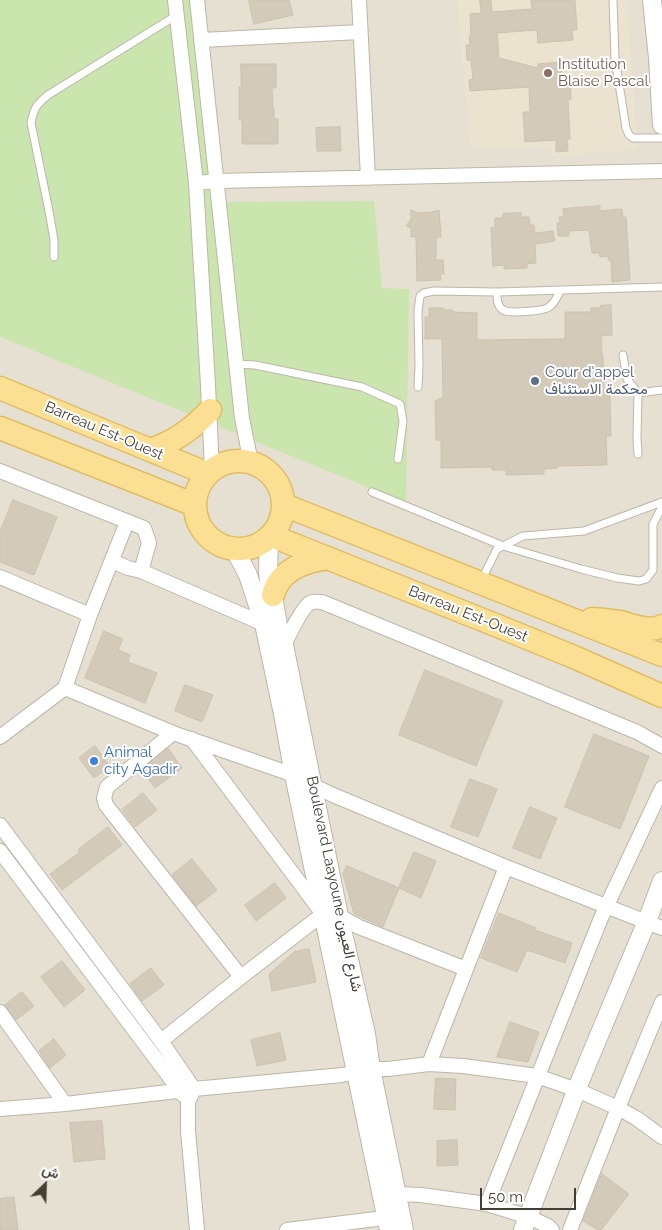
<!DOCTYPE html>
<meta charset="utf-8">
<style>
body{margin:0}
#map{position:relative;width:662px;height:1230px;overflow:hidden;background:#f2eee5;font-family:Raleway,Vazirmatn,sans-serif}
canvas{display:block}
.north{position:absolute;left:20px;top:1160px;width:50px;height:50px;-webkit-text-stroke:4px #fff;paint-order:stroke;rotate:24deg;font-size:14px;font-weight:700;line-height:20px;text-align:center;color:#443e35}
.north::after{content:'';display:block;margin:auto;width:18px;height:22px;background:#443e35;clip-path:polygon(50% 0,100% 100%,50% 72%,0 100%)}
.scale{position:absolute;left:480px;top:1188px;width:96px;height:22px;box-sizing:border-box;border:2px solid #443e35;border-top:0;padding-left:6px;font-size:15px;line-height:18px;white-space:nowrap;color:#443e35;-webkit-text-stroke:4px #fff;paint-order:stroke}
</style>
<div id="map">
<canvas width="662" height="1230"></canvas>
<div class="north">ش</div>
<div class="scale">50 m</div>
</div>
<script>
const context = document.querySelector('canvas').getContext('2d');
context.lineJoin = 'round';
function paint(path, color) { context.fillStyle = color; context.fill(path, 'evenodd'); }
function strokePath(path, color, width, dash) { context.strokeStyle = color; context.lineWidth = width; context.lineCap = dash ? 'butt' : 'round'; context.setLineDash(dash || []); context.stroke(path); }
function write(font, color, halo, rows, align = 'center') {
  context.font = font + ' Raleway,Vazirmatn,sans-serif'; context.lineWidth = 4; context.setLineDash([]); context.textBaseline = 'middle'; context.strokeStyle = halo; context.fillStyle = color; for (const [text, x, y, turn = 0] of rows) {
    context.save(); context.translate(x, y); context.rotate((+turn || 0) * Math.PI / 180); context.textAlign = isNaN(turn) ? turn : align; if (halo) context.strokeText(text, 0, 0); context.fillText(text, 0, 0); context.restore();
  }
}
paint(new Path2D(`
 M0,0H662V1230H0Z`), '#e6e0d3');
paint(new Path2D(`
 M457,0H627L637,149L553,156L549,146L470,148Z`), '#ebe3cf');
paint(new Path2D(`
 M0,0H193L211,202L374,201L382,288L409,289L406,503L0,337Z`), '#cbe5ae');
const building = new Path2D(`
 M249,0H289L293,15L254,24Z
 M480,0H491L492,12L532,9L531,0H575L577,30H572L573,40L538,43L537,30L497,33L499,58L538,68V64L561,62L562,76H570L571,99H568L570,139H567L568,151L556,152V140L525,142L523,112H530L529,87L470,91L469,80L473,79L471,60H467L466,45H470L469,36L471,35L470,14L481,13Z
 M241,64H276V88H272L273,109H274V119H278V144H242V120H239V87H241Z
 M340,127L341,151H317L316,128Z
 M600,206V211L622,209L623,217H626L630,280L612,282L611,260H608V256L600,257L599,253H592L589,230L569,231V236H558L557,223H560L559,217H564L563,209Z
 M411,210L418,213L432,212L439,210L441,237H436V260H443L444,274H440L441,280L417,281L416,237H411V228L406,226L411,219Z
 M521,213V217H529L530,225H534L535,233L553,231L555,241L535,244L536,263L527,264V268L504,269V265L493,266L491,228L495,227V218H503V214Z
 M611,305L612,335L601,336L602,355H603L604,394L610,396L611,436H606L607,465L557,466V468L544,469V474L506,475V470H492V467L441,468V440H436L435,401L443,397L442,339H425V317H429V308H444V310H452L453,312L477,313V340L565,339V312H591V308H600V306Z
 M13,500L57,517L34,575L0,562V532Z
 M104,631L123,639L118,650L130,655L128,662L157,673L145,703L85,678Z
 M425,670L503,701L476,766L399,735Z
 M185,685L213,695L202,722L175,711Z
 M594,734L649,756L620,829L565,807Z
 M95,746L110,767L94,778L79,758Z
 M168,748L182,768L155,788L142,770Z
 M470,779L497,789L478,837L451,827Z
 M143,793L157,810L135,827L122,810Z
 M530,807L557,818L540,859L513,848Z
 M108,827L122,845L62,890L50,874L80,852L78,850Z
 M414,852L436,861L421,898L399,888Z
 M192,859L217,890L196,906L172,875Z
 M347,866L399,888L383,927L354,914L343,874Z
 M275,883L286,898L256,921L245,905Z
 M499,913L536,928L535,930L572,943L565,963L527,950L517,972L481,958Z
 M309,949L316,982L272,991L269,974L294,952Z
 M62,961L85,990L64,1007L41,977Z
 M151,968L164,985L142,1001L130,984Z
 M22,992L34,1006L16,1020L5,1005Z
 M510,1022L539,1032L528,1062L497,1057Z
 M280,1033L286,1060L257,1066L251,1040Z
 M54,1039L66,1055L50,1068L39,1051Z
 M436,1078L456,1079L455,1110L434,1109Z
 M102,1121L105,1159L74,1162L70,1123Z
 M457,1140L458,1165L437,1166V1141Z
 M602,1174L629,1194L601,1230H598L583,1221Z
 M14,1197L18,1230H0V1199Z`);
paint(building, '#d3caba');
strokePath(building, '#cec2ae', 1);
const service = new Path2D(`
 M613,0L615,58L626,128L629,135L633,138H662
 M54,257V240L49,211L31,123C34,108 36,105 48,95L177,15
 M497,292C497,299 497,306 503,310C509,314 544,311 549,307C555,303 557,297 560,291
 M623,355L627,379L638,393
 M236,364L255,365L362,387L400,404L403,421L398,459
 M418,387L419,366L418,311L420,296L424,293L434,291L497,292L662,287
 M638,454L637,438L638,393L662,390
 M372,492L503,546L581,569L617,578L639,581L646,579L653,570V524L662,507
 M482,579L497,549L523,536L584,531L662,502`);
const minor = new Path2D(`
 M175,0L196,183L208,385L212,470
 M197,0L242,418L251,463
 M359,0L368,178
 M201,40L360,32
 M196,183L217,181L662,171
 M0,471L144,528L149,543L141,571
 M112,561L128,568L141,571L264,624
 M0,577L90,615
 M284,645C288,637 303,606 310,603C313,601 318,602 322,602L637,732L662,746
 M65,688L173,733L294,775
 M173,733L107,787L104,798L106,805L241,977
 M0,737L65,688L90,615L127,522
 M312,785L333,795L506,867L662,928
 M0,825L161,1041L194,1089L188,1102V1131L197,1230
 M0,851L183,1095
 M339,916L359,927L466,969
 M0,1012L65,1104
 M161,1041L241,977L323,914L192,739
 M429,1064L463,1066L537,1076L577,1090L618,1108L636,1118L662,1137
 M371,1069H388L429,1064L506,867
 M0,1109L65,1104L194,1089L342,1075L357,1072
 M397,1194L421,1195L487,1204L529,1217L548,1226L552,1230
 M487,1204L601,918L662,788
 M287,1230L376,1219L386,1216
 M570,1230L618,1108L662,1002`);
const tertiary = new Path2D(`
 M652,0L658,58L662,125
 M269,539L268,572L270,589L273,595L278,626L284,645L339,916L366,1034L371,1069L404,1230
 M235,550L248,575L264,624L283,714L294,775L323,914L389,1230
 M523,1230L582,1076L647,921L662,881`);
const primary = new Path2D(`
 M0,388L208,474
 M0,428L195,505
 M150,450C174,442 193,429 210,410
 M195 505a44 44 0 1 1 88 0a44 44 0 1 1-88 0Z
 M284,505L662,655
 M272,536L493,624L574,657L662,696
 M273,595C279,570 305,561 328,558
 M592,619C601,619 610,621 620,622C632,625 650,633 662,626`);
strokePath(service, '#bdb6a8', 9);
strokePath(minor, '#bdb6a8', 16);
strokePath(tertiary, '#bdb6a8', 20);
strokePath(primary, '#e0bd65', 25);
strokePath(service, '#fff', 7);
strokePath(minor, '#fff', 14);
strokePath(tertiary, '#fff', 18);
strokePath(primary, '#fbe094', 22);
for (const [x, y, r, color] of [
 [548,73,5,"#8d6e63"],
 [535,381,5,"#5c6f8a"],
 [94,761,5,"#3f7fe0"]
]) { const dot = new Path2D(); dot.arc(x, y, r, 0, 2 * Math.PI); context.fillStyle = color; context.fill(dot); strokePath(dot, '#fff', 2); }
write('15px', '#785e54', '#fff', [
 ["Institution",558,64],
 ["Blaise Pascal",558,81]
], 'left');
write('15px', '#4e5e75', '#fff', [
 ["Cour d'appel",545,372],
 ["محكمة الاستئناف",545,389]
], 'left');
write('15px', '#443e35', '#fff', [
 ["Barreau Est-Ouest",104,431,23],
 ["Barreau Est-Ouest",468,614,22],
 ["Boulevard Laayoune شارع العيون",334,884,78]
]);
write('15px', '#366cbe', '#fff', [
 ["Animal",104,752],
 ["city Agadir",104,769]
], 'left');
</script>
